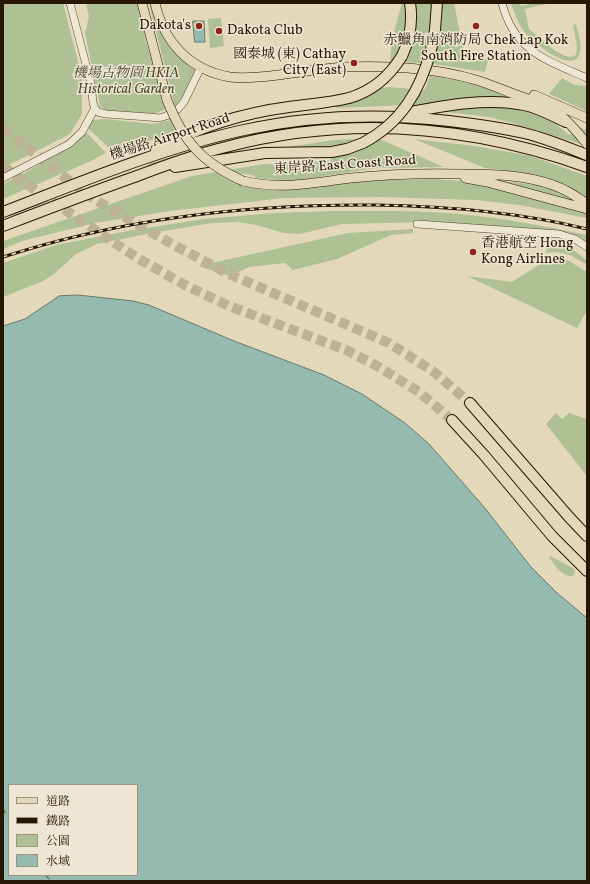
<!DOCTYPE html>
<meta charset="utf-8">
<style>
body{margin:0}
#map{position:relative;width:590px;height:884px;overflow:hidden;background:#e3d9ba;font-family:Vollkorn,"Noto Serif TC",serif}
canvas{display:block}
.frame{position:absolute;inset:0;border:4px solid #271601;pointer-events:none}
.legend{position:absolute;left:8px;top:784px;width:130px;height:92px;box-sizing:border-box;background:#ede6d2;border:1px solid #9e937e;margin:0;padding:5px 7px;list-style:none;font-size:12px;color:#271601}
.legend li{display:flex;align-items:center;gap:8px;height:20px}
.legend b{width:20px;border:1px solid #9e937e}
</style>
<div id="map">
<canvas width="590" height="884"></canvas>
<div class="frame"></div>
<ul class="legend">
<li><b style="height:5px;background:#e3d9ba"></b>道路</li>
<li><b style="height:5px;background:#271601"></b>鐵路</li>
<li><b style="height:11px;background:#aec094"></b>公園</li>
<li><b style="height:11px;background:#95bab0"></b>水域</li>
</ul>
</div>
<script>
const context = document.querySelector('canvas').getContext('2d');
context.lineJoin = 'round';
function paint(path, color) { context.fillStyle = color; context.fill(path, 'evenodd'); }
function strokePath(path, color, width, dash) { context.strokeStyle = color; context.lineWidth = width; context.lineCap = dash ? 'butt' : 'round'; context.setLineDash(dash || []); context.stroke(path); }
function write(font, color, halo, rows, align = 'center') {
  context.font = font + ' Vollkorn,"Noto Serif TC",serif'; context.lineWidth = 3; context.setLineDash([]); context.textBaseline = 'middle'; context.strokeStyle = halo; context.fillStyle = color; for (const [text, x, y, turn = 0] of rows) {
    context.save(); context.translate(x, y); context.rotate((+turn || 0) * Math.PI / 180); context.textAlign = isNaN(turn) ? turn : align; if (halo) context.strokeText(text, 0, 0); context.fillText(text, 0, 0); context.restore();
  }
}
paint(new Path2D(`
 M3,3H63L82,77V114L70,134L3,168Z
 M86,3H138L146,42L166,109L152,115L107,111L100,106L85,33L89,17Z
 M149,3H151C162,32 168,52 195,70L184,95L175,107Z
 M402,3H454L466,62L489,58L485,72L434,64L390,61L392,40Z
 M511,3H520L521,6L534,3H550L525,9L529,29L554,50L565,56L571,57L576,55L577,46L573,25L576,24C578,33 582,43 580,52C574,78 529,39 522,29C517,21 514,11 511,3Z
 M221,18L224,46L210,48L208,19Z
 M430,76L456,80L507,94L506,101L336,108L334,95L389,87L425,90Z
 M562,78L575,85L587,86V111L549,94Z
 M482,106C504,107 526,108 546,118C555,122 562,129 569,135L580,127L585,130L587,126V146L513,123L489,117L438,111Z
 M105,119L153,124L171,120L177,133L112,151L88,128L93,120Z
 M413,121V125L303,129L149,169L148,164C198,148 251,131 303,125C339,121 376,121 413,121Z
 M85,131L106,153L89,162L3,199V184C33,169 61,154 85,131Z
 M377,138L444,167L376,168L287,182L257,178L252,175L235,173L223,177L240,185L267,190L384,180L435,179L473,182L587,213V218L519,205L476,200L382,197L284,198L170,211L95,223L22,241L3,249V241L192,176L264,164L331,161L328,147L314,149L281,148L334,140Z
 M414,139L475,146L531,156L587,176V206L487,179L534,185L536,176L526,173L485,168Z
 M334,211C376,211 418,210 460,214C503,218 545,226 587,235V244L563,234L428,222L342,224L300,234L284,233L256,225L238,222L212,223L152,233L97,244L76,254L54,274L43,281L3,297V263L56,245L127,231L204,219L273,213Z
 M413,229V233L391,235L337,259L293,270L285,263L249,267L230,276L198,266L348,233Z
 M547,241C566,243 573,249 587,261V265C572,256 564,250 546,253Z
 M558,257L569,261L587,272V310L577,328L467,276L512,282L548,259Z
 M556,413L562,419L569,413L587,419V476L546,424Z
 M550,556L573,568L575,571L574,575C564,580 554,564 549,557Z`), '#aec094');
const water = new Path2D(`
 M193,21H204L205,42H195Z
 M78,295L133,301L149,305L234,341L324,375L362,394L405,423L429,444L484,507L531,567L557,593L587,618V881H3V326L25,319L59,296ZM9,785H137V875H9Z`);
paint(water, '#95bab0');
strokePath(water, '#69786a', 1);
strokePath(new Path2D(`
 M3,809L9,818
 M46,875L50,881`), '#4e4f3e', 1, [5, 4]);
strokePath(new Path2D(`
 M3,128L63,176L97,201L172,244L229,274L389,343L434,372L470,403
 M3,166L35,190L139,259L185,285L229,306L346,350L379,367L419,392L452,420`), '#bdb295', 10, [10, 5]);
const minor = new Path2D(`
 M70,3L91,84L93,103L95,108L98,112L106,114L149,117L159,118L166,116L178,109L184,102L201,67
 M502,3C514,51 546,60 587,78
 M3,178L69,144L82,132L95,108
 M417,224L559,234L575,239L587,247`);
const major = new Path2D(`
 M142,3L167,100
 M155,3C164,42 189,70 230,77C246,79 262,77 278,75C300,72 322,69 344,67C385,65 437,68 476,80C489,84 501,89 514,94C528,99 545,104 558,113C568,121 579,134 587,144
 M534,95L587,118
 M465,178L487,182L587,209
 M243,181C282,190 311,183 351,178C388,174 425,173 463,174C493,174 525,175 553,185C565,189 576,196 587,204`);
const highway = new Path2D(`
 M431,50L435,30L437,3
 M402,56C410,39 413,22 410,3
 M405,113C442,106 487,97 524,105C539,108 553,116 566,122
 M156,150C196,128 243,113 289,107C309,104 329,103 349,98
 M175,167L265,153L332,152L347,149L363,143
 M3,212C81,182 162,148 244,130C312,115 380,113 449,121C474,124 499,127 524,133C545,138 567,147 587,155
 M3,226C47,209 92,192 137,176C166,165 196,154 226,147C348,115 469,125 587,167
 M470,403L569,517L587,536
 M452,420L484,455L552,536L587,571`);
strokePath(minor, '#56472f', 8);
strokePath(major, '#271601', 10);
strokePath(highway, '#271601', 12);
strokePath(minor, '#ede6d2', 7);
strokePath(major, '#e3d9ba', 9);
strokePath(highway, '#e3d9ba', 10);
const rail = new Path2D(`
 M3,257C123,218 250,204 375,205C446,206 518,212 587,229`);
strokePath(rail, '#271601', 3);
strokePath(rail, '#ede6d2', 1.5, [4.5]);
const majorBridge = new Path2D(`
 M167,100C184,142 201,162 243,181`);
const highwayBridge = new Path2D(`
 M349,98C373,91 389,77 402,56
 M363,143C401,123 420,91 431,50`);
strokePath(majorBridge, '#271601', 10, []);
strokePath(highwayBridge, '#271601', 12, []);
strokePath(majorBridge, '#e3d9ba', 9);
strokePath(highwayBridge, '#e3d9ba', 10);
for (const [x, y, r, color] of [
 [199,26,4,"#8f2418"],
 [476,26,4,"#8f2418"],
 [219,31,4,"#8f2418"],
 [354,63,4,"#8f2418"],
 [473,252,4,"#8f2418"]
]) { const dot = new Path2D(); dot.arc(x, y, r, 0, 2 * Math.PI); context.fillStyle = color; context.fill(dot); strokePath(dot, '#ede6d2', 1.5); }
write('14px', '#271601', '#ede6d2', [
 ["Dakota's",191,26],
 ["Dakota Club",227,31,"left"],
 ["赤鱲角南消防局 Chek Lap Kok",476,41,"center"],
 ["South Fire Station",476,57,"center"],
 ["國泰城 (東) Cathay",346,55],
 ["City (East)",346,71],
 ["香港航空 Hong",481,244,"left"],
 ["Kong Airlines",481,260,"left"]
], 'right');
write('italic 14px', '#50492d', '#ede6d2', [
 ["機場古物園 HKIA",126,74],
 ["Historical Garden",126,90]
]);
write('14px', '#271601', '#ede6d2', [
 ["機場路 Airport Road",170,138,-18],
 ["東岸路 East Coast Road",345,166,-4]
]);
</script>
